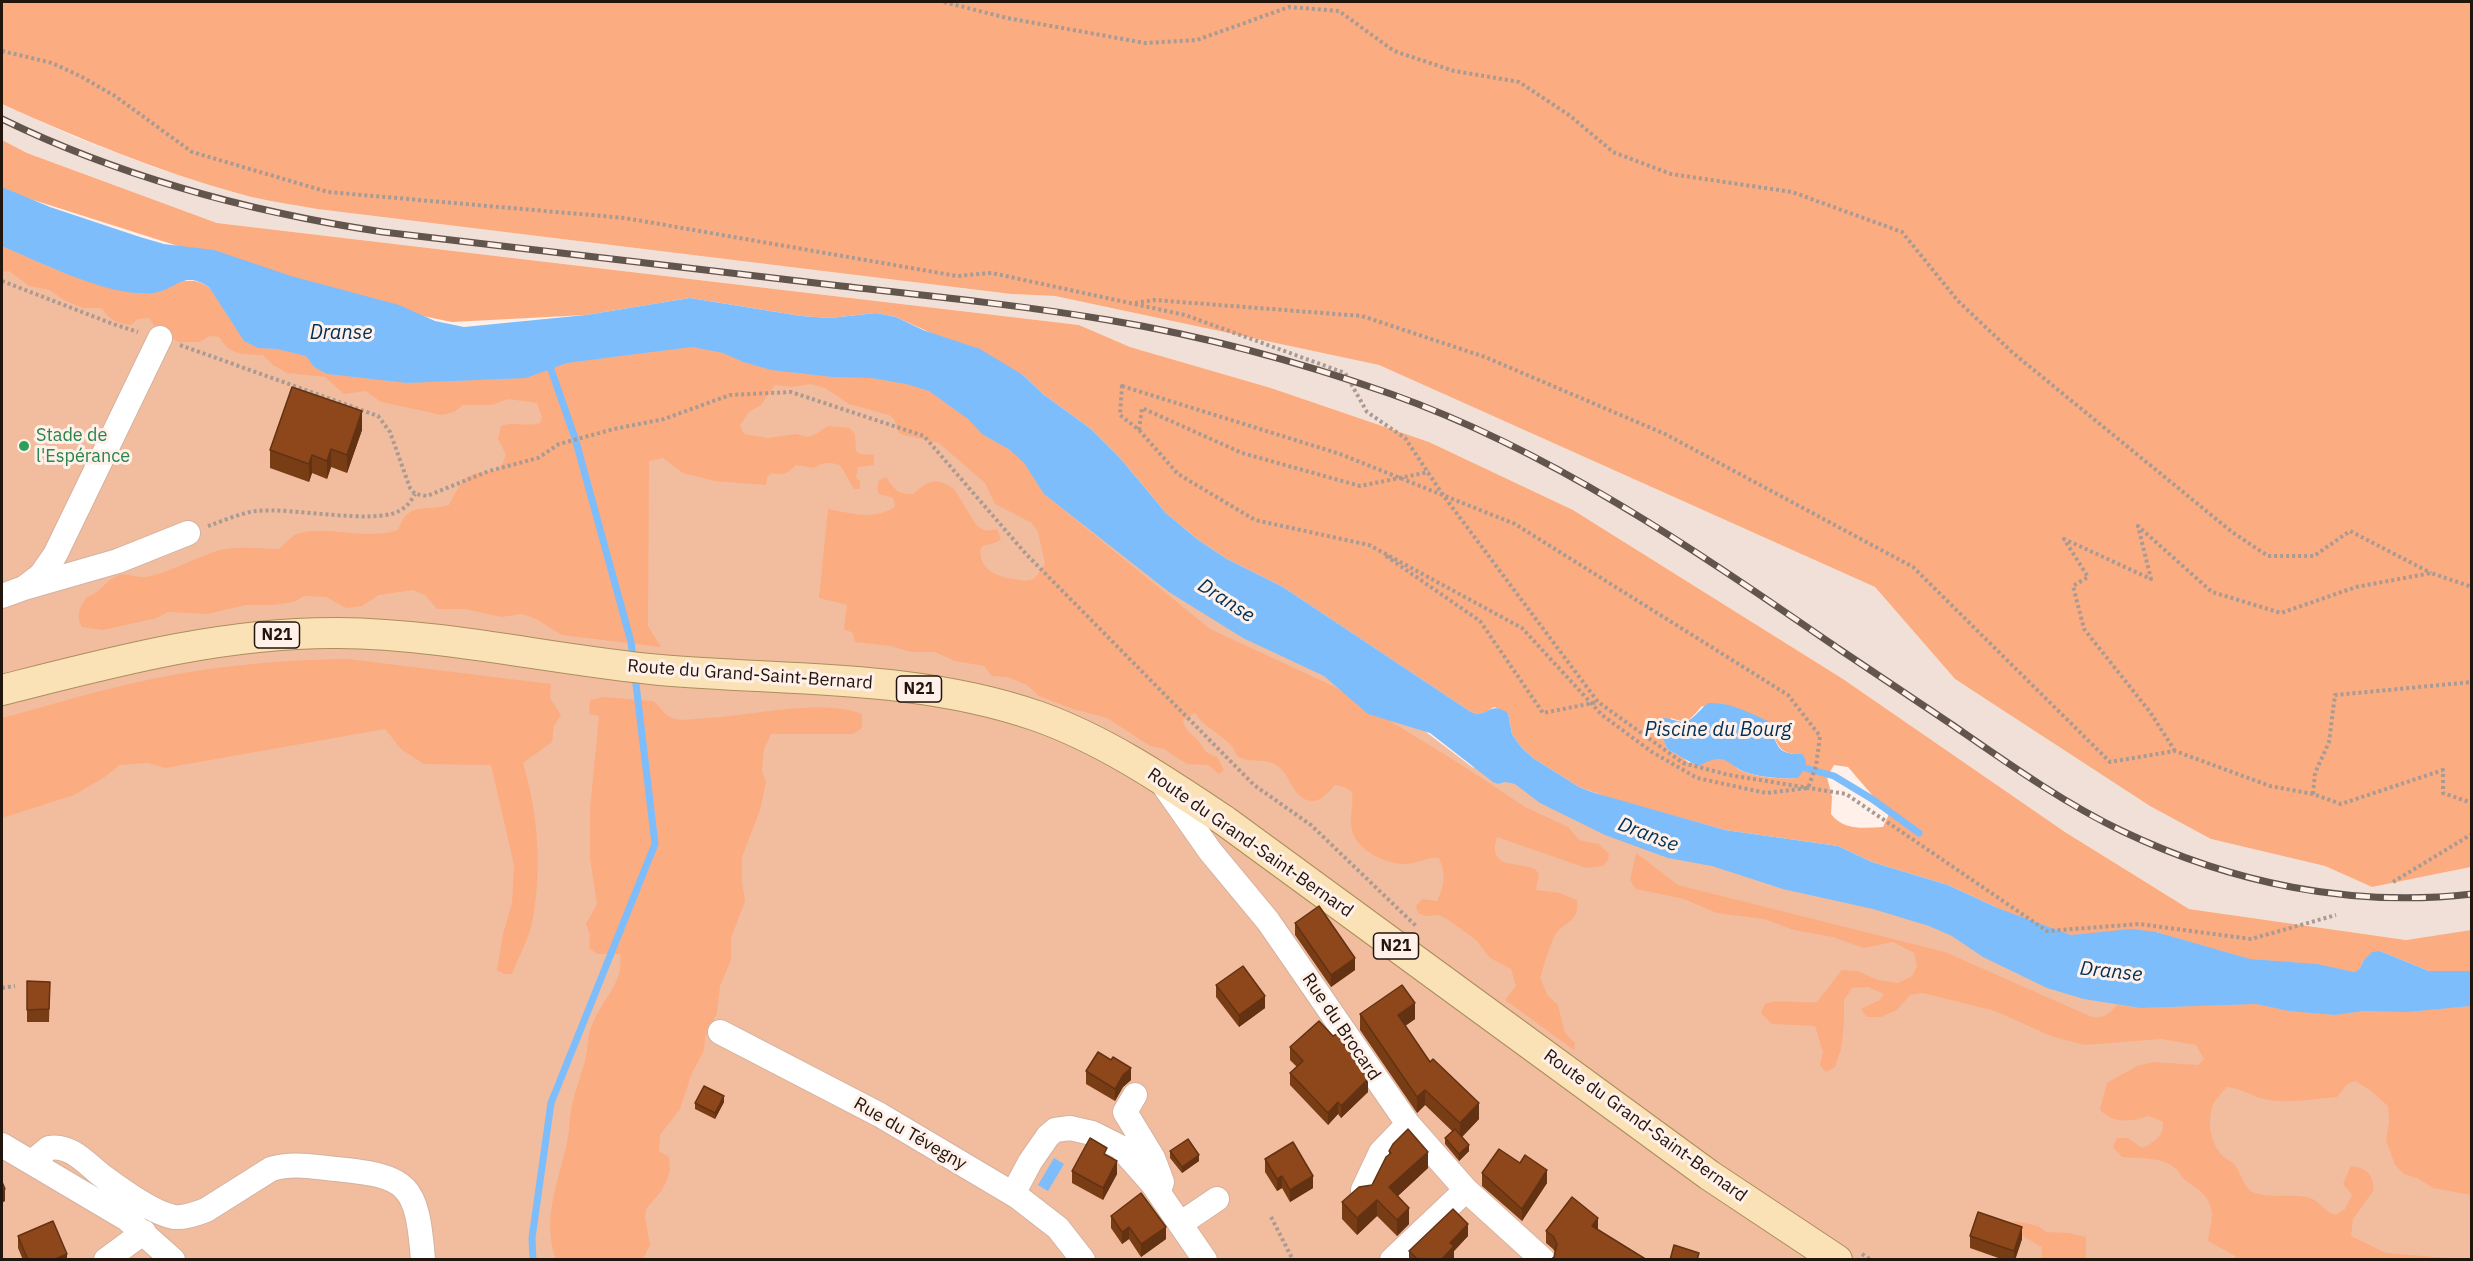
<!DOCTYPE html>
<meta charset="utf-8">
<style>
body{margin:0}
#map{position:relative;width:2473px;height:1261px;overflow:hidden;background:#fff0e9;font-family:"IBM Plex Sans",sans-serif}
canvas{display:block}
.frame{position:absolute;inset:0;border:3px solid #21150e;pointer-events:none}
</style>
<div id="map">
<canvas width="2473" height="1261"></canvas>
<div class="frame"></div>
</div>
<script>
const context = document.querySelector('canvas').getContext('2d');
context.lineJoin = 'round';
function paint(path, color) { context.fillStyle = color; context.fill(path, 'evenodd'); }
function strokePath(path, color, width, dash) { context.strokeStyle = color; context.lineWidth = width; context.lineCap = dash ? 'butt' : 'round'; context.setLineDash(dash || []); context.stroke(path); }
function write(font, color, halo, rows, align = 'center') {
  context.font = font + ' "IBM Plex Sans",sans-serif'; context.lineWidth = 6; context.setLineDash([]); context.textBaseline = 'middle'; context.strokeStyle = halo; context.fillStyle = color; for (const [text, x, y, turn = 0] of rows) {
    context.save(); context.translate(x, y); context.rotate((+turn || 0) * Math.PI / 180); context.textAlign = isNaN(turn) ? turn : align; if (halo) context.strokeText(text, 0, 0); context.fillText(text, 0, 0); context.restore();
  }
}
paint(new Path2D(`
 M2,104L75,137L153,167L242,195L317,209L1011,294L1055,296L1379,365L1875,587L1955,679L2211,839L2325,866L2372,887L2471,867V930L2406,940L2189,909L2065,832L1843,679L1573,510L1429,442L1271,388L1130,347L1079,325L217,223L27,153L2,140Z`), '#f1e0d7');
paint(new Path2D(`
 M2,222L391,347L865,344L1058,452L1472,767L1913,894L2471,983V1259H2Z`), '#f2bc9f');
paint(new Path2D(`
 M2,2H2471V867L2372,887L2325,866L2211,839L2150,806L1955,679L1875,587L1379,365L1055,296L1011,294L317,209C291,204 265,201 240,194C158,171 79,139 2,104Z
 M2,140L27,153L217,223L1079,325L1130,347L1271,388L1429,442L1573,510L1843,679L2065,832L2189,909L2406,940L2471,930V971H2429L2380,951L2363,961L2360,969L2354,972L2317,964L2250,959L2156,932L2072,935L2000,909L1948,885L1872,862L1838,846L1725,830L1610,798L1579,787L1533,758L1522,748L1512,734L1508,713L1494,707C1486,712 1480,716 1471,712L1283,587L1227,559L1197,539L1166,513L1120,458L1091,429L1043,394L1023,375L896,317L876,313L830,318L801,316L690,298L586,315L452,322L354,302L2,190ZM1702,706L1772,728C1777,747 1781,755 1802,754L1798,778C1780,779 1759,778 1742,771C1735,768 1731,761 1722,759C1711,757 1700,761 1689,763L1681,756L1668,750L1660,732L1671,718C1689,725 1690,719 1702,706ZM1834,765L1848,767L1879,803L1887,806L1890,812L1883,827C1864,828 1844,831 1831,814L1832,797L1827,777Z
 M2,246C49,267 99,292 153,293C157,293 161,290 166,288C182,280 194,277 209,287L244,341L258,348L277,349L306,356L314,367L327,374L407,383L526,378L567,363L692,347L723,353L743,362L771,370L832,377L871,378L906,384L929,391L968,419L982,434L1010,450L1024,463L1044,494L1210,629L1333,686L1465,767L1525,807L1568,827L1579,840L1599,844L1609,854L1608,860L1603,866L1586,868L1497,837C1487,870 1517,861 1535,869L1539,874L1536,890L1560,893L1577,900C1579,924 1566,919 1555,935C1549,947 1544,965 1540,978L1548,996L1558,1005L1565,1033L1575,1043L1574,1050L1505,1000L1516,986L1511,969L1490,958L1476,940L1447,919L1439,915L1425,916L1418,913L1416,906L1422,899L1437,901C1445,885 1446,874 1439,858C1426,856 1416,865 1403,864C1384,863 1356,850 1352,830C1349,817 1354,805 1352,792L1344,787L1335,785C1329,791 1322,801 1313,801C1295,801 1291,779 1281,769C1269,756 1255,764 1241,758C1236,756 1236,753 1233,748C1223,734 1205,729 1195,713L1183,720C1185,733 1193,733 1200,743C1205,751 1207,754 1217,757L1224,770L1219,774L1208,765L1187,764L1164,749L1150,746L1107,718L1073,709L1039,696L1027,685L1007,677L992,676L984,666L955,661L935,652H911L891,646L855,642L853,633L844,629L847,605L819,598L828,509C852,513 872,521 895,507L893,498L879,494L877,489L879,480L886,477C894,489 898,495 913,494C927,481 937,477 954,489L977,526L986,531L997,529L1001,539C995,545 989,543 981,547C977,568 996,577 1014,579C1020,580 1027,582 1033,579C1038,576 1041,569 1045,564L1038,532L1032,523L995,504L985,483L939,443L903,435L898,432L894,419L889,415L849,404L825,388L811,384L791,387L775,385L761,405L749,412L740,425L744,434L768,438L796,434L807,437L816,434L828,426L850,428L855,435L856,451L860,454L874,455V465L858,467L856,478L860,481V489H854L840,465C830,462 822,462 814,468L796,465C787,473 785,476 772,473L767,477L766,485L714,481L683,473L663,458L649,461L648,626L661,647L562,635L536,619L522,614L501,617L465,609H437L425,595L413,590L379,595L362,606L346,608L326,597L304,596L294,602L273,605H246L207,614L168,612L157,618L103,630L82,627C75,616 80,606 87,597C100,593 105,581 117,576C127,572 135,578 145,577C166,574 193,559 214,552C234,545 257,549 279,549C284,545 291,536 297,534C323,524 368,541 398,530C410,499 424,513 449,505C454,496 459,483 468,477C484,467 500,480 506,454L498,439L501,426C512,421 526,427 540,423L542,417L537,403L508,399L492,405H463L454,412L442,415L381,402L366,391L344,394L325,377L287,373L273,365L263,355C242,354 231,356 219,337L209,336L200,342H178L157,330L149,318L138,319L131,325C118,324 109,320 102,308H83L64,300L50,290L29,286L9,271L2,272Z
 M348,659L551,684L550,698L561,715L554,726L552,742L523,763C538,814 542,866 533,918C530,937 519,956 512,974H504L497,970L503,934L512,903L514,865L491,765L424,764L402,750L385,729L165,768L148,763L119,765L105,777L74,795L2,818V718C40,708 78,696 117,687C192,668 270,660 348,659Z
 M603,697L653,701C659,705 664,714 670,717C680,722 695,719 706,718C751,716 820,698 862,714V728L853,734H771L764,749L762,771L766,782L760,810L742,857V882L745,901L731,938V960L720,986L717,1013L705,1037L704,1050L692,1073L680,1109L660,1135L659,1151L669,1157L670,1170L667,1180L662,1190L646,1209L645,1217L650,1245L643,1259L556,1260C542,1221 557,1185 566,1147C570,1132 569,1116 573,1101C576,1088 581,1075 585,1061C588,1049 587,1037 592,1025C601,1000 625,983 620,954H597L589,948L590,935L586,924L597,904L590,858V809L599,716L589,714L590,700Z
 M1636,853L1678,885L1945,952L2092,1017C2105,1018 2109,1014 2117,1005L2140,1008L2256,1004L2289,1011L2335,1015L2364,1011L2408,1012L2471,1006V1195L2433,1188L2419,1179L2404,1174L2395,1165L2386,1140L2389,1122L2388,1106L2370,1090L2355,1081L2347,1084L2337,1097C2313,1099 2287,1104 2264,1099C2251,1096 2241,1088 2227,1087C2223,1092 2215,1099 2213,1105C2207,1122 2210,1143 2223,1156C2226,1159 2231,1161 2234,1164C2242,1173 2243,1189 2255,1193C2273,1199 2293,1193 2310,1198C2321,1202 2323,1211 2336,1215L2345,1209L2352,1195L2343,1184L2351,1166C2368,1169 2372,1173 2374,1190L2353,1219L2351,1236L2386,1253L2459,1259H2235V1256L2208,1241C2209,1230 2214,1218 2211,1208C2207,1194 2197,1188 2186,1181C2181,1177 2181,1174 2177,1170C2164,1156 2139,1159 2122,1157L2113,1147L2117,1138H2128L2142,1148C2154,1142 2164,1137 2163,1122L2149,1116C2130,1122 2115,1124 2100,1110L2107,1083L2137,1066L2153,1062L2198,1065L2204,1059L2196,1045L2161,1039L2084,1045L2051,1036L1995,1011L1923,993L1910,995L1897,1010L1881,1017H1867L1861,1009L1880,1000L1884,994L1868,987L1852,988L1844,1000V1023L1841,1049L1835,1067L1826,1072L1820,1065L1823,1052L1815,1026L1772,1024L1761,1013L1765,1004C1781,998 1799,1004 1817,1002L1842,970L1857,971L1878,980L1898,983L1912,976L1917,966L1914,953L1893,942L1864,948L1833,937L1794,930L1764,919L1717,913L1684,899L1636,889L1630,880Z
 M2015,1221L2038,1226L2046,1232L2069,1233L2086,1237V1259H2041L2042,1247L2010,1229L2011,1224Z`), '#fcac81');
paint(new Path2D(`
 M2,187L50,207L140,237L164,244L214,250L291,276L399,305L435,321L464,327L586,315L690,298L801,316L830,318L876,313L896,317L923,330L980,349L1023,375L1043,394L1091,429L1120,458L1166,513L1197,539L1227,559L1283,587L1471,712C1488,719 1489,700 1508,713L1512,734L1522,748L1533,758L1579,787L1595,793L1725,830L1838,846L1872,862L1948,885L2000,909L2071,935L2131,929L2156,932L2250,959L2317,964L2354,972L2360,969L2363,961L2372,952L2380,951L2429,971H2471V1006L2408,1012L2364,1011L2335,1015L2289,1011L2256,1004L2140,1008L2084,999L2047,988L1983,957L1952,936L1929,926L1873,909L1783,889L1712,866L1668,858L1605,835L1540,803L1515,784L1505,782L1498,784L1493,782L1430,733L1368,714L1324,676L1243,638L1169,592L1044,494L1024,463L1010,450L982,434L968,419L929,391L906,384L871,378L832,377L771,370L743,362L723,353L692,347L567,363L526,378L407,383L327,374L314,367L306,356L277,349L258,348L244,341L209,287C182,270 178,289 154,293C148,294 141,293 136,293C96,290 39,262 2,246Z
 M1709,703C1731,702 1749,713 1768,721C1778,742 1773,755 1802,754L1806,760L1805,768L1798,778C1783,779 1766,778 1751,774C1726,767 1728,749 1699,766C1688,762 1680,755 1668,750C1664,740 1656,729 1663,718C1670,718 1675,721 1682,722C1692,723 1701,707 1709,703Z
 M1054,1158L1064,1164L1048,1191L1038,1185Z`), '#7dbdfb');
strokePath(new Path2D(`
 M548,361L575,438L631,642L633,659
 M1805,768L1834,776L1872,799L1919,833
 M533,1260L532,1238L551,1103L655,844L635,676`), '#7dbdfb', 7);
const minor = new Path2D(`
 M24,588L41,575L55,555L160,338
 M2,596L24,588L118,561L188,533
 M1163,784L1210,851L1268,921L1408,1124L1466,1190L1543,1260
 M720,1032L880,1115L1018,1197L1058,1228L1083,1260
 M1135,1095L1125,1112L1153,1158L1162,1182L1160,1188
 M2,1145L127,1219L173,1260
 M32,1162L49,1148C70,1144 86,1163 101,1175C119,1188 152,1213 174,1217C185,1218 196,1214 206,1210L271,1169C293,1162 314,1167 336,1169C409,1176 417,1184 423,1260
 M1363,1190L1381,1152L1408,1124
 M1013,1194L1030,1162L1048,1136L1055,1130L1070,1128L1092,1133L1120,1147L1152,1183L1205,1260
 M1180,1224L1217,1199
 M106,1260L144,1232
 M1392,1260L1466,1190`);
const major = new Path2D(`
 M2,690C112,662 223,632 338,633C446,634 553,660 660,670C786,681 916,674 1037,716C1105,740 1165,781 1225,821L1709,1175L1837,1260`);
strokePath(minor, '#d4b2a0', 26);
strokePath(major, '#ac8e5b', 32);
strokePath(new Path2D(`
 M944,2L1007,18L1145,43L1197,40L1289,7L1339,11L1394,51L1454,71L1519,82L1569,115L1613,152L1671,174L1792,192L1902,232L1958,301L2013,353L2232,532L2268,556H2314L2350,531L2431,573
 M2,51L52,63L80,76L115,96L192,152L328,192L625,218L957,276L992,273L1185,315L1345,373L1367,412L1405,438L1443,495L1598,702L1683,763L1729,775L1846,794L2047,931L2139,924L2251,939L2336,915
 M2,281L113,324L138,332
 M1135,303L1154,300L1362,316L1485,357L1665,434L1913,567L2110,762L2175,751L2270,786L2313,794L2341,804L2443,770V793L2472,803
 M180,345L378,416L390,432L410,488L415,494L427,496L489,471L538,458L559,444L614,429L664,419L730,395L791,392L924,436L1026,554L1254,785L1311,825L1416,926
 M1122,386L1340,454L1515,524L1788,695L1820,736L1816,766L1808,788L1766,793L1697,778L1652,752L1602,715L1522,628L1369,545L1255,520L1178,474L1139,430L1120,415Z
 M1139,430L1142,408L1242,453L1360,486L1429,472
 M208,526C223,521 240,513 256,511C293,507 373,525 399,511C407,507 411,501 415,494
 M1386,556L1480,621L1543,713L1598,702
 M2175,751L2150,712L2084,629L2073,586L2088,577L2064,539L2151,579L2138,526L2212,592L2281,613L2356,587L2431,573L2472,587
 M2313,794L2315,773L2329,742L2335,695L2472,682
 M2393,882L2472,834
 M2,988L15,986
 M1271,1217L1293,1260
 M1862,1254L1871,1260`), '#a99b94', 4, [3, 3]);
strokePath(minor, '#fff', 24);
strokePath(major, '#fae2b6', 30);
const rail = new Path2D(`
 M2,119C123,178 250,212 383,232C536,250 688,268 841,286C930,296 1020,305 1108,320C1204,336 1300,362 1391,394C1554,452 1698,552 1839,649C1876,674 1914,699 1951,724C2006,762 2062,802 2122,831C2231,883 2351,908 2472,894`);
strokePath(rail, '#61554e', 7);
strokePath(rail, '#fff0e9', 4.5, [14]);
paint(new Path2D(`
 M362,430L347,473L331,467L327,479L312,473L309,482L270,468V450Z
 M1295,923L1355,970L1331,987L1295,935Z
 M27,981L50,982L49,1022H27Z
 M1216,985L1265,1008L1239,1027L1216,997Z
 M1360,1014L1415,1019L1405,1026L1430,1062L1479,1119L1462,1137L1469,1151L1459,1161L1445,1144V1138L1452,1131L1425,1105L1417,1113L1360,1030Z
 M1290,1047L1368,1092L1341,1118L1338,1114L1328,1125L1290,1085V1073L1297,1067L1290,1060Z
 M1086,1071L1131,1080L1123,1087L1115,1101L1086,1084Z
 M724,1102L715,1119L695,1109V1103Z
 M1170,1151L1199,1161L1182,1173L1170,1158Z
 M1389,1151L1428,1168L1398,1196L1409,1224L1397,1236L1377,1216L1357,1235L1342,1219V1202L1372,1185L1389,1155Z
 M1107,1156L1117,1174L1103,1200L1072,1183V1171Z
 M1265,1159L1313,1188L1290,1202L1282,1188L1277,1191L1265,1172Z
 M1520,1163L1547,1183L1522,1221L1482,1186V1173Z
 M1572,1197L1554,1257L1555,1252L1553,1249L1546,1243V1231Z
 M1111,1216L1166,1239L1141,1257L1129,1239L1122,1244L1111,1228Z
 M18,1236L67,1260H23L18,1248Z
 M1468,1236L1454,1251V1259L1453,1260H1409V1251Z
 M1970,1236L2022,1239L2015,1260H2004L1970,1248Z`), '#793d16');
paint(new Path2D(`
 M362,411V430L347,473V455Z
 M331,449V467L327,479V461Z
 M312,455V473L309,482V464Z
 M1355,958V970L1331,987V975Z
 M1265,996V1008L1239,1027V1015Z
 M1415,1003V1019L1398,1031V1015Z
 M1131,1068V1080L1123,1087L1115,1101V1089L1123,1075Z
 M1368,1079V1092L1341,1118V1106Z
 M1425,1090V1105L1417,1113V1097Z
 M724,1096V1102L715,1119V1113Z
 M1338,1102V1114L1328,1125V1113Z
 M1479,1103V1119L1460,1139V1123Z
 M1469,1145V1151L1459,1161V1154Z
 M1428,1152V1168L1389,1204V1187Z
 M1199,1155V1161L1182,1173V1167Z
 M1117,1161V1174L1103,1200V1188Z
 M1547,1170V1183L1522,1221V1209Z
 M1282,1176V1188L1277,1191V1179Z
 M1313,1176V1188L1290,1202V1190Z
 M5,1189V1201L2,1203V1191Z
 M1377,1200V1216L1357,1235V1218Z
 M1409,1208V1224L1397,1236V1220Z
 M1598,1218V1230L1592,1226Z
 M1468,1224V1236L1454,1251V1259L1453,1260H1441L1450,1243Z
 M1129,1227V1239L1122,1244V1232Z
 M1166,1227V1239L1141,1257V1244Z
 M2022,1227V1239L2015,1260H2014V1251Z
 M67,1254V1260H53Z`), '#633212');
const building = new Path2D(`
 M292,387L362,411L347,455L331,449L327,461L312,455L309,464L270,450Z
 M1319,906L1355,958L1331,975L1295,923Z
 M1243,966L1265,996L1239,1015L1216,985Z
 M27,981L50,982L49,1009L27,1010Z
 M1402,985L1415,1003L1398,1015L1430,1062L1433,1059L1479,1103L1460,1123L1425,1090L1417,1097L1360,1014Z
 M1319,1021L1333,1036L1337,1034L1368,1079L1341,1106L1338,1102L1328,1113L1290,1073L1303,1061L1290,1047Z
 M1098,1052L1111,1060L1113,1057L1131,1068L1123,1075L1115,1089L1086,1071Z
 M704,1086L724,1096L715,1113L695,1103Z
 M1408,1129L1428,1152L1389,1187L1409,1208L1397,1220L1377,1200L1357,1218L1342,1202L1359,1187L1372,1185L1386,1157L1391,1153L1389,1151L1393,1144Z
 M1455,1129L1469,1145L1459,1154L1445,1138Z
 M1090,1138L1107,1148L1104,1154L1117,1161L1103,1188L1072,1171Z
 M1188,1139L1199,1155L1182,1167L1170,1151Z
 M1293,1142L1313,1176L1290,1190L1282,1176L1277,1179L1265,1159Z
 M1499,1149L1520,1163L1525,1155L1547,1170L1522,1209L1482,1173Z
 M2,1182L5,1189L2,1191Z
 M1141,1193L1166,1227L1141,1244L1129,1227L1122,1232L1111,1216Z
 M1572,1197L1598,1218L1592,1226L1647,1260H1550L1554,1257L1557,1244L1553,1236L1546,1231Z
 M1453,1209L1468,1224L1450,1243L1454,1246L1441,1260H1418L1409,1251Z
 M1978,1212L2022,1227L2014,1251L1970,1236Z
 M53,1221L67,1254L53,1260H28L18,1236Z
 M1674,1245L1699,1253L1697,1260H1670Z`);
paint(building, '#8d471a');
strokePath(building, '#633212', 1.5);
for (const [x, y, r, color] of [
 [24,446,6,"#2e9e5b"]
]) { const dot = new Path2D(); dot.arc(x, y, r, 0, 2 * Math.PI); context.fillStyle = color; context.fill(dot); strokePath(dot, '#fff0e9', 2); }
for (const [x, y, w] of [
 [277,635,45],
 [919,689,45],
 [1396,946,45]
]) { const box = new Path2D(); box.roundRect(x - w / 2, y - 13, w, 26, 4.5); context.fillStyle = '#fff0e9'; context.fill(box); strokePath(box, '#21150e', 1.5); }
write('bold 16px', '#21150e', null, [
 ["N21",277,635],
 ["N21",919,689],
 ["N21",1396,946]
]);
write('18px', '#27864d', '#fff0e9', [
 ["Stade de",36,436],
 ["l'Espérance",36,457]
], 'left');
write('18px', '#21150e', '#fff0e9', [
 ["Route du Grand-Saint-Bernard",750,675,4],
 ["Route du Grand-Saint-Bernard",1250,843,35],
 ["Rue du Brocard",1341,1027,56],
 ["Route du Grand-Saint-Bernard",1645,1126,36],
 ["Rue du Tévegny",910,1134,30]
]);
write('italic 20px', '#003056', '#fff0e9', [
 ["Dranse",341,333],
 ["Dranse",1226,601,33],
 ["Piscine du Bourg",1718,730],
 ["Dranse",1648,835,21],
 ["Dranse",2111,972,6]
]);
</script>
